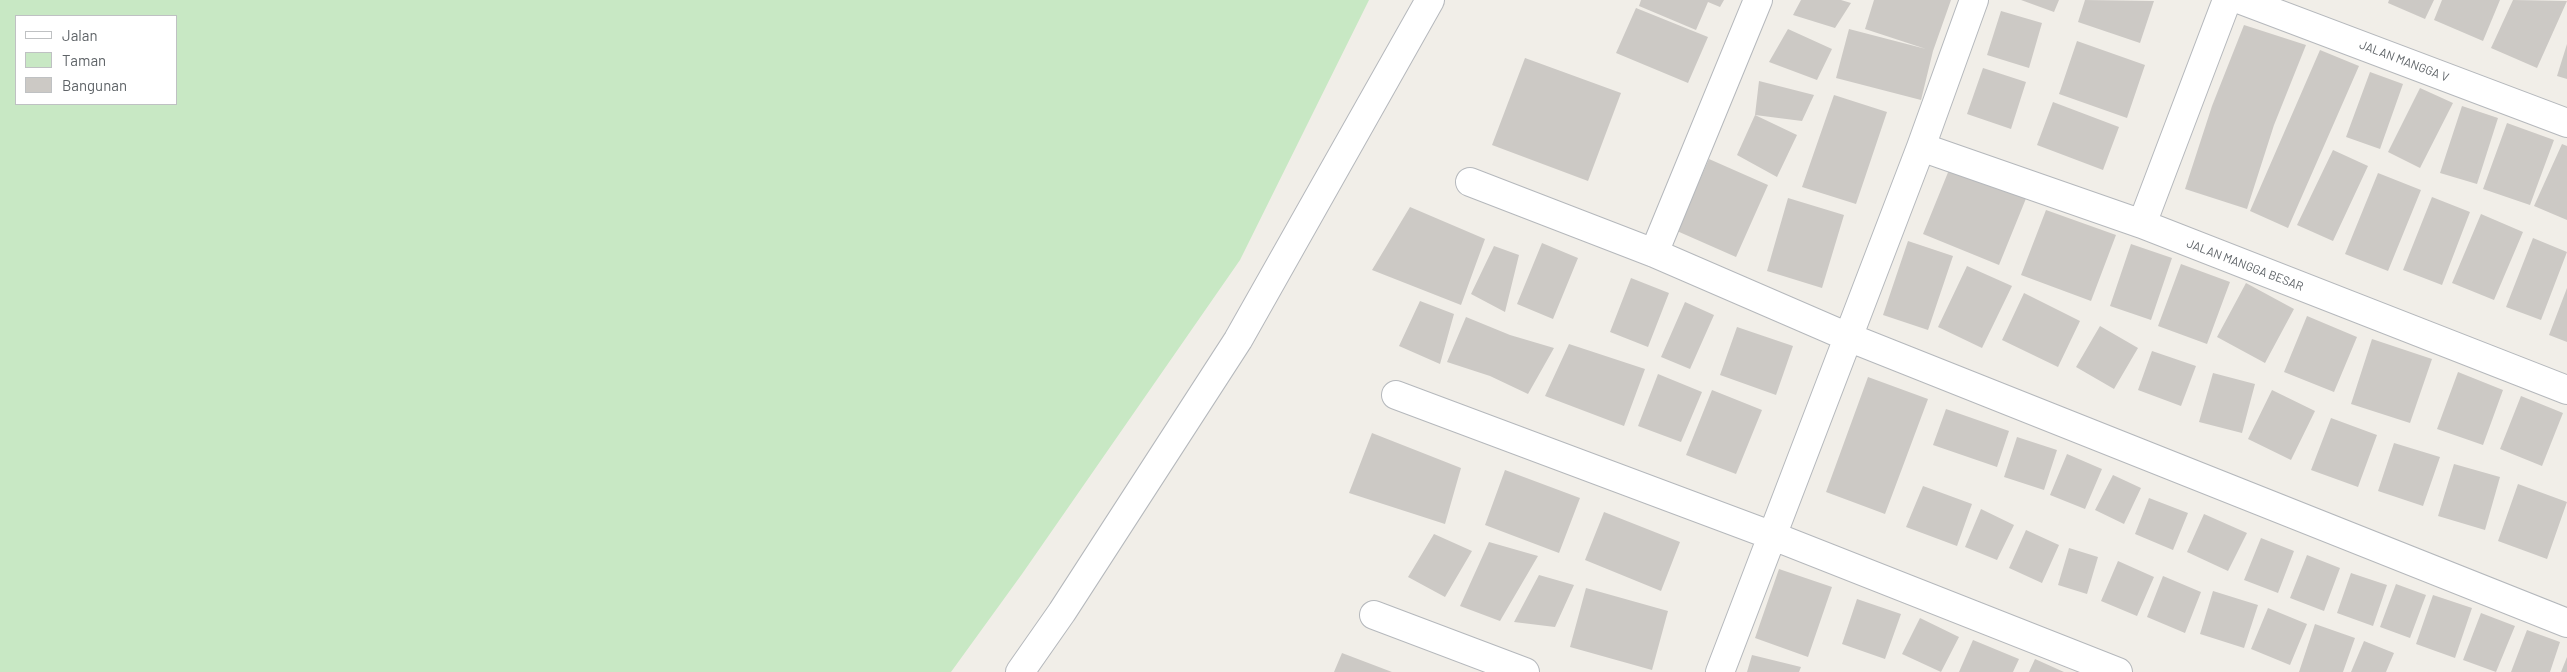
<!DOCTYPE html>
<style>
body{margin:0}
#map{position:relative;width:2567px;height:672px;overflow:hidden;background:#f1eee8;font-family:Barlow,sans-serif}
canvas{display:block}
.legend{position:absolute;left:15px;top:15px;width:162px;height:90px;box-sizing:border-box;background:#fff;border:1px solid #bfc1c3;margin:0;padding:6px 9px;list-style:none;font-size:15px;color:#5f6468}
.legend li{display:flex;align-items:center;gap:10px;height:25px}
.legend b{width:25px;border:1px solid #bfc1c3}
</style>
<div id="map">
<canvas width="2567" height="672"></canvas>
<ul class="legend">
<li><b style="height:6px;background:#fff"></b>Jalan</li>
<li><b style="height:14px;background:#c8e8c4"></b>Taman</li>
<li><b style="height:14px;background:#ccc9c5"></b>Bangunan</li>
</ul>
</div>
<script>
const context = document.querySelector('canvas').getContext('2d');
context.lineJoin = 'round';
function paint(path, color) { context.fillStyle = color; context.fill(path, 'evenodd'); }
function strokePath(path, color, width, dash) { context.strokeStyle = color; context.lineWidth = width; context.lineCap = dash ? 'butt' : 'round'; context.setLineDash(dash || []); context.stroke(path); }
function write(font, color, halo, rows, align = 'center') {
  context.font = font + ' Barlow,sans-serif'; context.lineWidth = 4; context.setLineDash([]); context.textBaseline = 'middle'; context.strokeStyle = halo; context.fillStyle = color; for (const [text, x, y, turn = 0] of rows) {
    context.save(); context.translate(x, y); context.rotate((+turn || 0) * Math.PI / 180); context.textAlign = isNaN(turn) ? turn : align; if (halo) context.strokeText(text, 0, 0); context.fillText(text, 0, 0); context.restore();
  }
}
paint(new Path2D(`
 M0,0H1369L1240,260L1022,574L951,672H0ZM16,16H176V104H16Z`), '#c8e8c4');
paint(new Path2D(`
 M1641,0H1724L1720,7L1708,2L1696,30L1639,6Z
 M1801,0H1841L1851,3L1835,28L1793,15Z
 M1874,0H1951L1933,51L1921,100L1836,78L1849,29L1926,49L1865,29Z
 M2021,0H2059L2054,12Z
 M2085,0L2154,1L2140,43L2078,22Z
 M2389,0H2434L2425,19L2388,3Z
 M2442,0H2500L2483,41L2434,20Z
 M2513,0L2567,1L2537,68L2491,48Z
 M1636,8L1708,37L1688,83L1616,53Z
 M2001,11L2042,23L2029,68L1987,55Z
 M2244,25L2306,45L2274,125L2247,209L2185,189L2212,106Z
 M1788,29L1832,49L1817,80L1769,62Z
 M2077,41L2145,65L2127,118L2059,94Z
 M2567,44V79L2557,76Z
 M2320,50L2359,66L2288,228L2250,211Z
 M1525,58L1621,93L1588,181L1492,145Z
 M1983,68L2026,82L2011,129L1967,114Z
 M2370,72L2403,84L2380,149L2346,137Z
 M1759,81L1814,95L1802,121L1755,115L1797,135L1777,177L1737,155L1755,115Z
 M2420,88L2453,103L2420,168L2388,152Z
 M1834,95L1887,112L1856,204L1802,187Z
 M2053,102L2119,127L2103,170L2037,145Z
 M2462,106L2498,118L2477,184L2440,173Z
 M2507,123L2554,140L2530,205L2483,189Z
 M2562,144L2567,146V220L2534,206Z
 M2333,150L2368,166L2333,241L2297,225Z
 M1709,159L1768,185L1736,257L1677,231Z
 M1951,165L2027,196L1999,265L1923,234Z
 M2378,173L2421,190L2388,271L2345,254Z
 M2432,197L2470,212L2442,285L2403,270Z
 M1788,198L1844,215L1822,288L1767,271Z
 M1410,207L1485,239L1461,305L1372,270Z
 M2046,210L2116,235L2091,301L2021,275Z
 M2481,214L2523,232L2494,300L2452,283Z
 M2533,238L2567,252L2541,320L2506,307Z
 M1908,241L1953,256L1928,330L1883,315Z
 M1542,243L1578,258L1553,319L1517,304Z
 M2131,244L2172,258L2151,320L2110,306Z
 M1494,246L1519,255L1505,312L1471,294Z
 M2181,264L2230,282L2207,344L2158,326Z
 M1967,266L2012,286L1982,348L1938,327Z
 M1631,278L1669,293L1648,347L1610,332Z
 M2246,283L2294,309L2265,363L2217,337Z
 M2567,288V342L2549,335Z
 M2024,293L2080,321L2058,367L2002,340Z
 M1420,301L1454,314L1440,364L1399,346Z
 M1685,302L1714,315L1690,369L1661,357Z
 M2307,316L2357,337L2334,392L2284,372Z
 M1466,317L1510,335L1554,348L1528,394L1490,376L1447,362Z
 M2100,326L2138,348L2114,389L2076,367Z
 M1737,327L1793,346L1776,395L1720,375Z
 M2372,339L2432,359L2410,423L2351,404Z
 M1569,344L1645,369L1624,426L1545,396Z
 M2152,351L2196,366L2181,406L2138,390Z
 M2458,372L2503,390L2483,445L2437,429Z
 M2213,373L2255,384L2242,433L2199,422Z
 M1658,374L1702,392L1681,442L1638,426Z
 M1868,377L1928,399L1885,514L1826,492Z
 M1712,390L1762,410L1736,474L1686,455Z
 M2272,390L2315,411L2291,460L2248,439Z
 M2521,396L2563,413L2542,466L2500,449Z
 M1946,409L2009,431L1997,467L1933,445Z
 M2331,418L2377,435L2358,487L2311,470Z
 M1372,433L1461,468L1445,524L1349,493Z
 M2017,437L2057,450L2044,490L2004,477Z
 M2394,443L2440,457L2423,506L2378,491Z
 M2067,454L2102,469L2085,509L2050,495Z
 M2454,464L2500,477L2485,530L2438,516Z
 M1505,470L1580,498L1559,553L1485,525Z
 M2113,475L2141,488L2124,524L2095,510Z
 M2518,484L2567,502L2547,559L2498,541Z
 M1923,486L1972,504L1957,546L1906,527Z
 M2149,498L2188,513L2173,550L2135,534Z
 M1981,509L2014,525L1997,560L1965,547Z
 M1604,512L1680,542L1661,591L1585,560Z
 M2204,514L2247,533L2228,571L2187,552Z
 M2026,530L2059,545L2042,583L2009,568Z
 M1434,534L1472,551L1445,597L1408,577Z
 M2261,538L2294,551L2278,593L2244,580Z
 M1489,542L1538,556L1500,621L1460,606Z
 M2069,548L2098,557L2087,594L2058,585Z
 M2307,555L2340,568L2324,611L2290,598Z
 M2118,561L2154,577L2137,616L2101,601Z
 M1779,569L1832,587L1808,657L1755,638Z
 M2351,573L2387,585L2373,626L2337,613Z
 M1539,575L1574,585L1555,627L1514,622Z
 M2163,576L2201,592L2185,633L2147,617Z
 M2396,584L2426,595L2410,638L2380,627Z
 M1586,588L1668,611L1652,670L1570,647Z
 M2213,591L2258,605L2244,648L2200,634Z
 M2433,595L2472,608L2455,658L2416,644Z
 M1857,599L1901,614L1885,659L1842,644Z
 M2268,608L2307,624L2290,665L2251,649Z
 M2481,613L2515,626L2496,672L2463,660Z
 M1920,618L1959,637L1941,672L1902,654Z
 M2315,624L2355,638L2343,672H2299Z
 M2527,630L2560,642L2550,672H2511Z
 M1973,640L2019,659L2013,672H1959Z
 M2364,641L2394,653L2386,672H2351Z
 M1342,653L1392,672H1334Z
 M1752,655L1801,667L1799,672H1747Z
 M2567,657V672H2561Z
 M2035,659L2064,672H2029Z`), '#ccc9c5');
const minor = new Path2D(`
 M2241,0L2567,123
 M1921,147L2142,224L2567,390
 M1470,182L1654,253L1848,337L2567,623
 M2142,224L2227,0
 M1654,253L1758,0
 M1396,395L1773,536L2118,672
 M1374,615L1525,672
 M1020,672L1062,612L1238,340L1430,0
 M1720,672L1921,147L1974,0`);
strokePath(minor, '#b5b8bc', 30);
strokePath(minor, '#fff', 28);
write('12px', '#5f6468', '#fff', [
 ["JALAN MANGGA V",2404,61,21],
 ["JALAN MANGGA BESAR",2245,265,21]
]);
</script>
